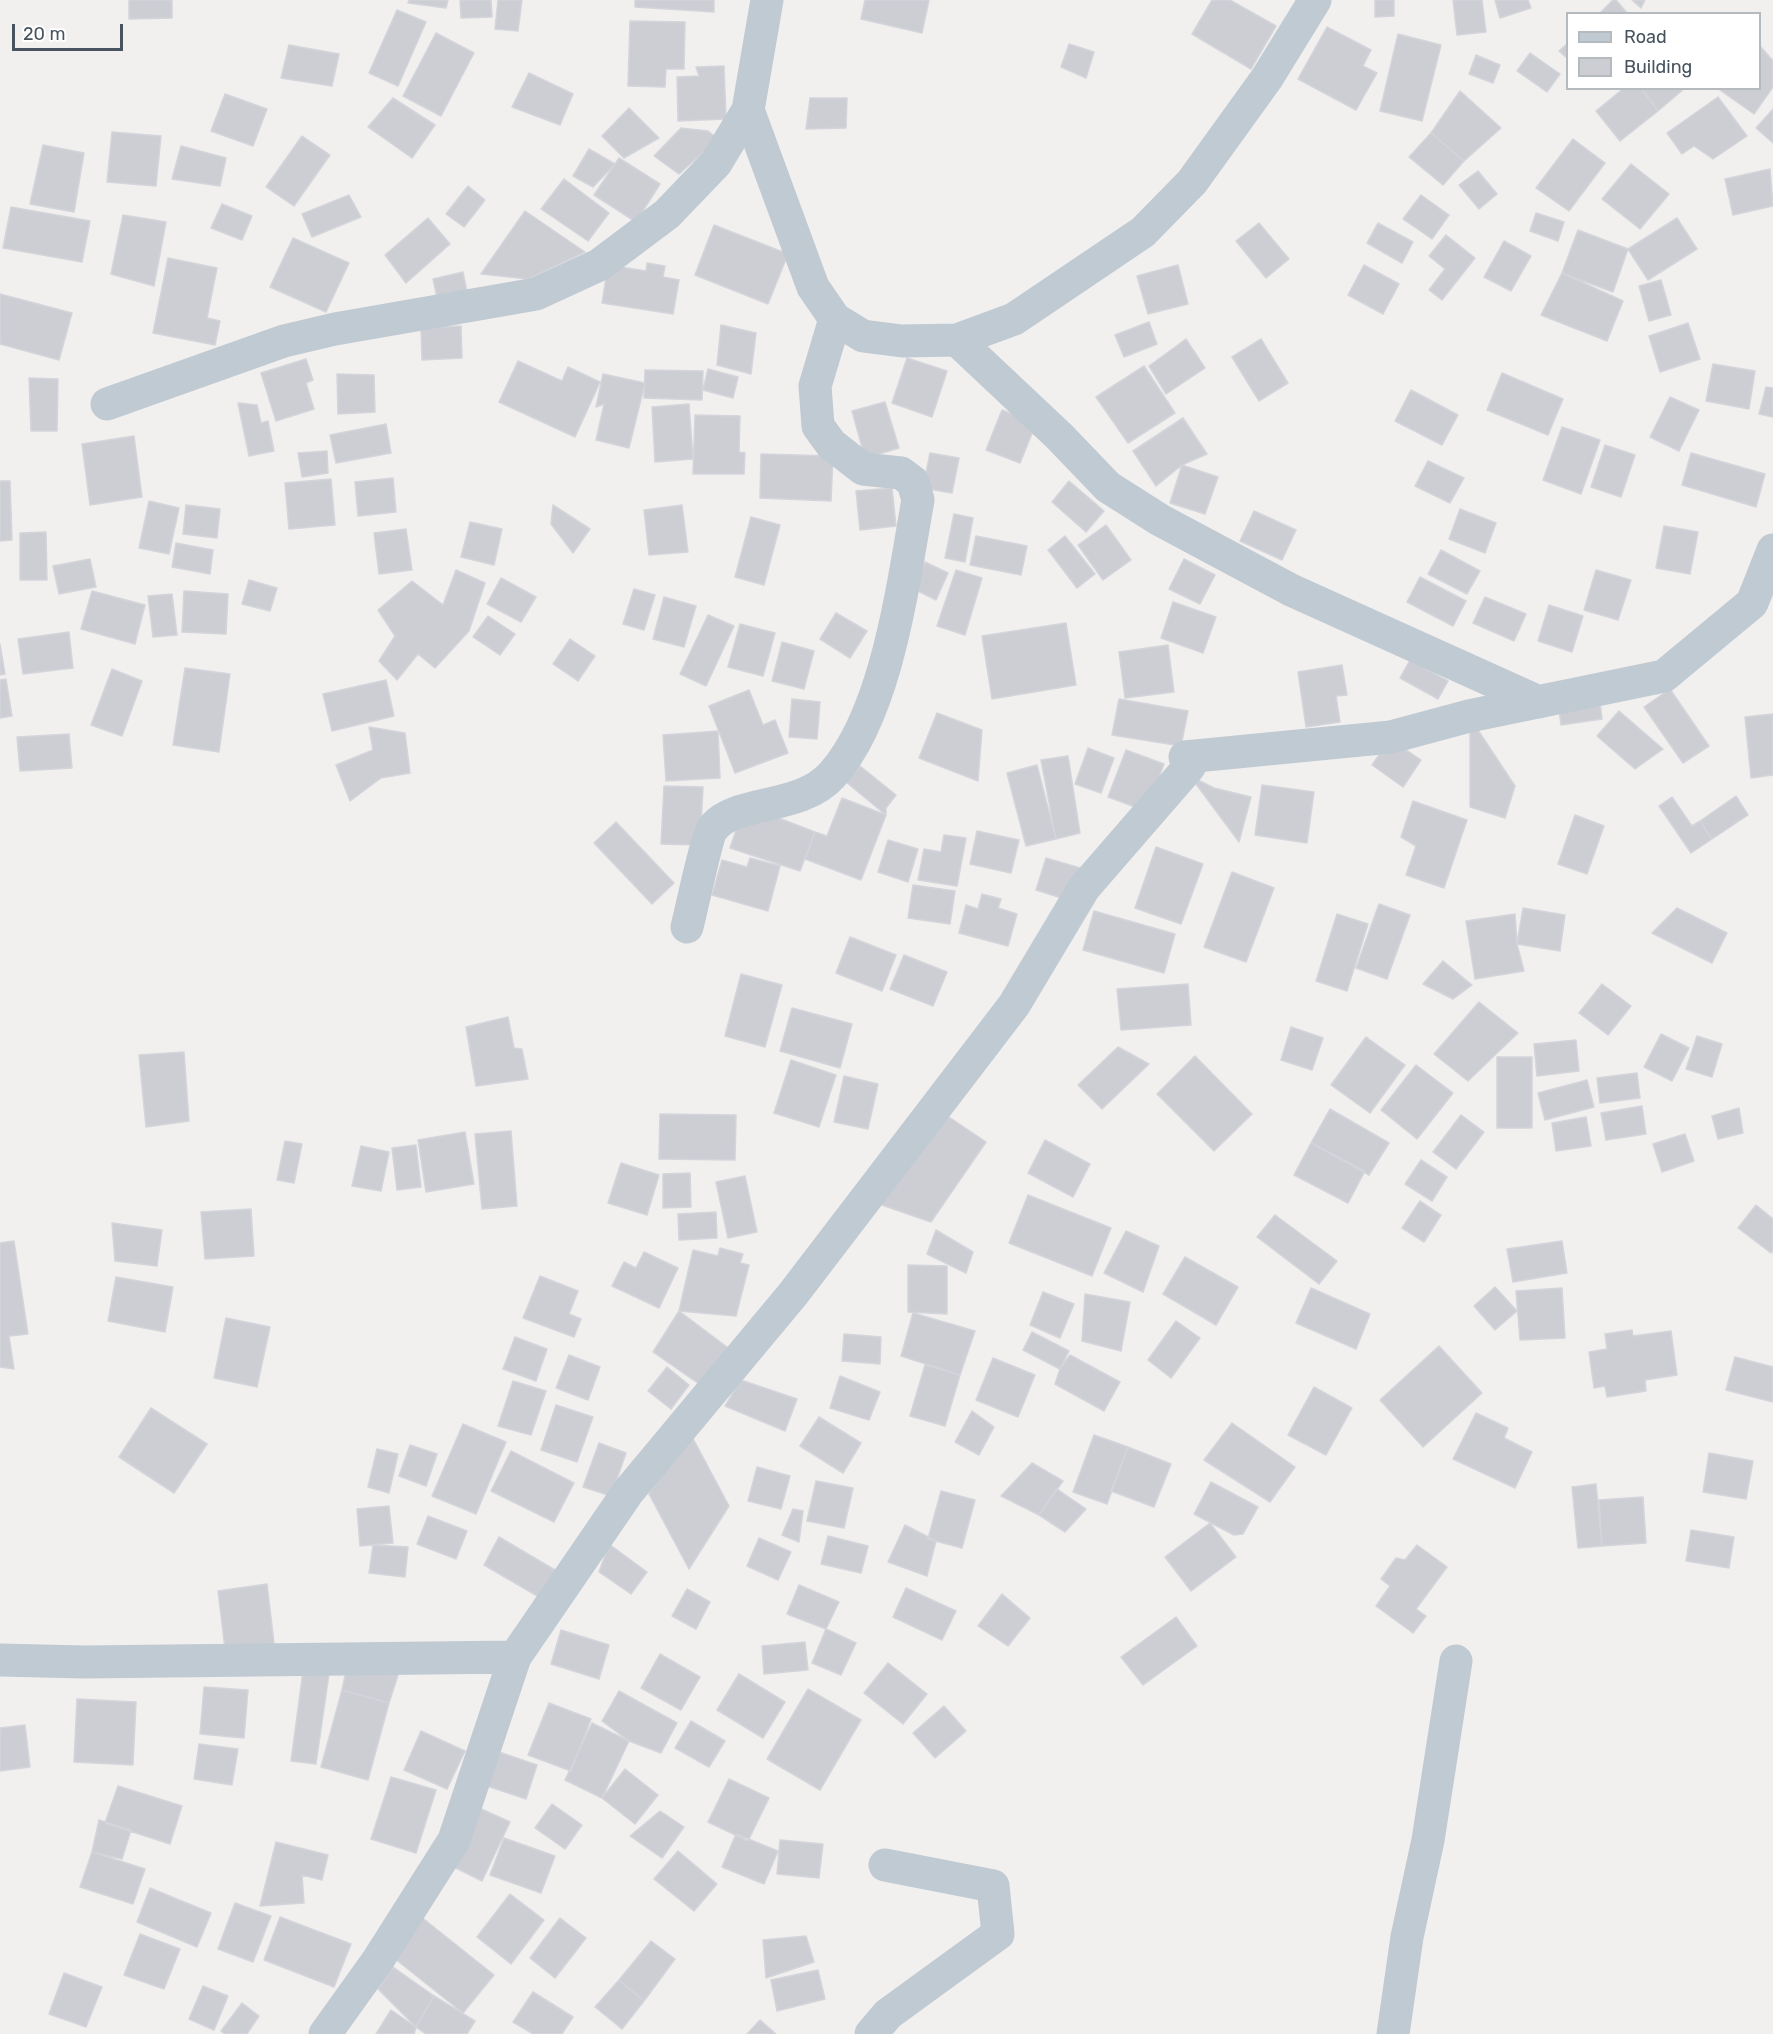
<!DOCTYPE html>
<style>
body{margin:0}
#map{position:relative;width:1773px;height:2034px;overflow:hidden;background:#f2efef;font-family:Rubik,sans-serif}
canvas{display:block}
.legend{position:absolute;left:1566px;top:12px;width:195px;height:78px;box-sizing:border-box;background:#fff;border:2px solid #b5babf;margin:0;padding:8px 10px;list-style:none;font-size:18px;color:#47535e}
.legend li{display:flex;align-items:center;gap:12px;height:30px}
.legend b{width:30px;border:2px solid #b5babf}
.scale{position:absolute;left:12px;top:24px;width:111px;height:27px;box-sizing:border-box;border:3px solid #47535e;border-top:0;padding-left:8px;font-size:18px;line-height:21px;white-space:nowrap;color:#47535e;-webkit-text-stroke:4px #fff;paint-order:stroke}
</style>
<div id="map">
<canvas width="1773" height="2034"></canvas>
<ul class="legend">
<li><b style="height:8px;background:#bfcad2"></b>Road</li>
<li><b style="height:16px;background:#ccced4"></b>Building</li>
</ul>
<div class="scale">20 m</div>
</div>
<script>
const context = document.querySelector('canvas').getContext('2d');
context.lineJoin = 'round';
function paint(path, color) { context.fillStyle = color; context.fill(path, 'evenodd'); }
function strokePath(path, color, width, dash) { context.strokeStyle = color; context.lineWidth = width; context.lineCap = dash ? 'butt' : 'round'; context.setLineDash(dash || []); context.stroke(path); }
const building = new Path2D(`
 M129,0H172V18L129,19Z
 M409,0H448L446,8L408,3Z
 M460,0H491L492,17L461,18Z
 M498,0H522L518,31L495,29Z
 M635,0H714V12L635,7Z
 M865,0H929L922,33L861,19Z
 M1212,0H1230L1276,26L1251,69L1192,34Z
 M1375,0H1394V16L1375,17Z
 M1453,0H1482L1486,32L1457,35Z
 M1495,0H1528L1531,8L1500,18Z
 M1613,0H1616L1628,14H1599Z
 M1632,0H1645L1641,8Z
 M397,10L426,22L398,86L369,73Z
 M630,21L685,22L684,69H666L665,87L628,86Z
 M1327,27L1371,50L1363,66L1377,73L1356,110L1298,79Z
 M436,33L474,53L441,116L403,96Z
 M1398,34L1441,45L1422,121L1380,111Z
 M1568,43V59L1559,51Z
 M1069,44L1094,52L1086,78L1061,67Z
 M289,45L339,54L332,86L281,78Z
 M1760,46L1773,61V87L1754,114L1717,88H1760Z
 M1530,53L1560,74L1547,92L1517,71Z
 M1476,55L1500,65L1493,83L1469,74Z
 M724,66L726,119L678,121L677,77L699,76L696,67Z
 M529,73L573,94L560,125L512,107Z
 M1624,88H1641L1658,111L1620,141L1596,111Z
 M1641,88H1685L1658,111Z
 M1460,91L1501,128L1464,161L1431,133Z
 M225,94L267,109L253,146L211,131Z
 M1718,97L1747,136L1713,159L1694,146L1682,154L1667,133Z
 M393,98L435,125L412,158L368,127Z
 M810,98H847L846,128L806,129Z
 M629,108L659,138L624,158L602,136Z
 M1773,109V143L1756,128Z
 M681,128L708,131L718,139L679,174L654,156Z
 M112,132L161,136L156,186L107,182Z
 M1431,133L1464,161L1443,185L1409,157Z
 M302,136L330,155L294,206L266,187Z
 M1573,139L1605,163L1569,211L1536,188Z
 M43,145L84,153L74,212L30,204Z
 M181,146L226,158L220,186L172,179Z
 M589,149L615,164L593,187L573,176Z
 M619,158L660,184L636,222L594,195Z
 M1631,164L1669,194L1640,229L1602,199Z
 M1770,169L1773,206L1733,215L1725,179Z
 M1478,171L1497,194L1479,209L1459,185Z
 M564,179L609,213L588,241L541,209Z
 M468,186L485,200L464,227L446,214Z
 M349,195L361,217L312,237L302,214Z
 M1421,195L1449,215L1432,239L1403,219Z
 M222,204L252,216L242,240L211,228Z
 M11,207L90,221L82,262L3,248Z
 M525,211L585,252L528,279L481,274Z
 M1536,213L1564,222L1558,241L1530,231Z
 M123,215L166,222L154,286L111,274Z
 M428,218L450,244L406,283L385,255Z
 M1677,218L1697,249L1648,280L1628,249Z
 M1259,223L1289,259L1266,278L1236,241Z
 M1378,223L1413,242L1402,263L1367,243Z
 M714,225L788,254L768,304L695,275Z
 M1578,230L1628,249L1613,292L1562,273Z
 M1446,235L1475,258L1442,300L1429,290L1445,269L1429,256Z
 M293,238L349,263L326,312L270,287Z
 M1504,241L1531,256L1511,291L1484,277Z
 M168,258L217,268L207,318L220,321L215,345L153,333Z
 M647,263L665,266L663,277L679,280L673,314L602,303L608,265L646,271Z
 M1178,265L1188,304L1148,314L1137,276Z
 M1364,265L1399,284L1383,314L1348,295Z
 M463,272L468,297L438,302L433,279Z
 M1562,273L1623,301L1607,341L1541,315Z
 M1661,280L1671,315L1649,321L1639,286Z
 M0,294L72,313L59,360L0,344Z
 M1149,322L1157,344L1124,357L1115,335Z
 M1688,323L1700,359L1660,372L1649,336Z
 M721,325L756,333L751,374L717,365Z
 M461,326L462,358L422,360L421,328Z
 M1186,339L1205,368L1166,394L1149,366Z
 M1261,339L1288,383L1259,401L1232,357Z
 M907,358L947,371L932,417L892,403Z
 M306,359L313,380L306,383L314,409L276,421L261,373Z
 M518,361L562,381L568,367L600,382L575,437L499,402Z
 M1713,364L1755,371L1749,409L1706,401Z
 M1144,366L1175,413L1128,443L1096,397Z
 M708,369L738,377L733,398L703,390Z
 M645,370L703,371L702,400L644,398Z
 M1502,373L1563,399L1548,435L1487,410Z
 M337,374L374,375L375,412L338,414Z
 M603,374L645,383L629,448L596,440L604,404L596,407Z
 M29,378L58,379L57,431H31Z
 M1766,387L1773,388V417L1759,414Z
 M1411,390L1458,415L1442,445L1395,421Z
 M1670,397L1699,410L1679,451L1650,437Z
 M885,402L899,448L865,458L852,411Z
 M238,403L257,405L261,423L268,421L274,451L249,456Z
 M689,404L693,459L655,462L652,407Z
 M1002,410L1036,424L1020,463L986,450Z
 M695,415L740,416L739,452L745,453L744,474H693Z
 M1183,418L1207,454L1182,465L1156,486L1133,451Z
 M386,424L391,453L336,463L330,435Z
 M1562,427L1600,440L1581,494L1543,480Z
 M134,436L142,497L90,505L82,444Z
 M1605,445L1635,455L1621,497L1591,487Z
 M327,451L328,473L302,477L298,453Z
 M930,453L959,458L952,493L923,488Z
 M1691,453L1765,474L1756,507L1682,485Z
 M761,454L833,456L831,501L760,498Z
 M1428,461L1464,478L1450,503L1415,486Z
 M1182,465L1218,477L1205,514L1170,503Z
 M393,478L396,512L358,516L355,482Z
 M331,479L335,525L289,529L285,483Z
 M0,481H10L12,540L0,541Z
 M1069,481L1104,511L1086,532L1052,502Z
 M892,488L896,526L860,530L856,491Z
 M149,501L179,508L169,554L139,548Z
 M186,505L220,509L217,538L183,534Z
 M553,505L590,529L573,553L551,524Z
 M682,505L688,552L649,555L644,510Z
 M1460,509L1496,523L1485,553L1449,539Z
 M1254,511L1296,530L1282,560L1240,541Z
 M954,514L973,518L965,562L945,558Z
 M751,517L780,525L764,585L735,577Z
 M470,522L502,529L494,565L461,557Z
 M1106,525L1131,560L1103,580L1078,545Z
 M1664,526L1698,532L1690,574L1656,568Z
 M406,529L412,570L379,574L374,533Z
 M46,532L47,580H20V533Z
 M976,536L1027,546L1021,575L970,565Z
 M1065,536L1095,574L1077,588L1048,550Z
 M176,543L213,550L210,574L172,567Z
 M1441,550L1480,571L1467,594L1428,574Z
 M90,559L96,587L59,594L53,566Z
 M1184,559L1215,575L1200,604L1169,589Z
 M925,562L948,573L936,600L914,589Z
 M456,570L485,583L469,631L435,668L418,654L397,680L379,661L395,636L378,610L412,581L443,605Z
 M956,570L982,578L965,635L937,626Z
 M1596,570L1631,580L1618,620L1584,610Z
 M1420,577L1466,601L1453,626L1407,602Z
 M501,578L536,597L521,622L487,604Z
 M249,580L277,588L270,611L242,604Z
 M634,589L655,595L644,630L623,624Z
 M92,591L145,605L135,644L81,629Z
 M184,591L228,594L226,634L182,632Z
 M172,594L177,635L153,637L148,596Z
 M664,597L696,606L684,647L653,639Z
 M1485,597L1526,614L1514,641L1473,623Z
 M1173,602L1216,617L1203,653L1161,638Z
 M1549,605L1583,616L1572,652L1538,641Z
 M836,613L867,631L850,658L820,639Z
 M708,615L734,626L706,686L680,674Z
 M488,616L515,634L500,655L473,637Z
 M1066,623L1076,685L992,699L982,636Z
 M740,624L775,633L763,676L728,667Z
 M69,632L73,668L23,674L18,639Z
 M570,639L595,656L578,681L553,664Z
 M782,642L814,651L804,689L772,681Z
 M0,644L5,674L0,675Z
 M1168,645L1174,692L1125,698L1119,652Z
 M1410,660L1448,681L1438,699L1400,678Z
 M1342,665L1347,695L1336,696L1340,722L1306,727L1298,672Z
 M185,668L230,674L219,752L173,745Z
 M112,669L142,681L122,736L91,725Z
 M6,679L12,716L0,718V680Z
 M386,680L394,716L332,731L323,694Z
 M1670,689L1709,746L1683,763L1644,707Z
 M749,690L763,725L775,720L788,753L735,773L709,706Z
 M792,699L820,702L817,739L789,737Z
 M1119,699L1188,711L1181,746L1112,735Z
 M1600,703L1602,719L1561,725L1559,709Z
 M1619,711L1663,749L1635,769L1597,736Z
 M937,713L982,730L978,781L919,758Z
 M1773,714V775L1751,778L1745,717Z
 M1470,718L1515,786L1505,818L1470,807Z
 M369,727L405,733L410,773L381,778L350,801L336,765L373,750Z
 M718,731L720,778L666,781L663,735Z
 M69,734L72,768L20,771L17,737Z
 M1390,739L1421,760L1403,787L1372,765Z
 M1088,748L1114,758L1101,793L1075,784Z
 M1126,750L1164,764L1146,811L1108,797Z
 M1068,756L1080,833L1056,839L1041,760Z
 M1037,765L1056,839L1026,846L1007,773Z
 M860,766L896,795L886,808V815L846,782Z
 M1190,776L1214,788L1251,797L1239,842Z
 M1262,785L1314,792L1307,843L1255,835Z
 M664,786L703,787L700,845L661,844Z
 M1736,796L1748,815L1712,839L1700,821Z
 M1672,797L1692,826L1700,821L1712,839L1691,853L1659,806Z
 M842,798L886,815L861,880L805,859L815,832L827,836Z
 M1413,801L1467,820L1444,888L1406,875L1416,846L1401,837Z
 M768,814L815,832L800,871L730,848L741,816L761,823Z
 M1575,815L1604,826L1587,874L1558,864Z
 M616,822L674,883L652,904L594,843Z
 M977,831L1019,840L1011,873L970,864Z
 M944,835L966,838L957,886L918,880L924,849L941,852Z
 M888,840L918,849L908,882L878,872Z
 M1156,847L1203,864L1181,924L1135,908Z
 M750,858L780,866L768,911L712,895L722,860L747,867Z
 M1046,858L1080,868L1071,901L1036,890Z
 M1232,872L1274,888L1246,962L1204,947Z
 M913,885L955,891L950,924L908,918Z
 M982,894L1001,899L998,908L1017,914L1008,946L959,933L966,905L978,909Z
 M1379,904L1410,915L1387,979L1356,968Z
 M1523,908L1565,915L1560,951L1517,944Z
 M1677,908L1727,933L1712,963L1652,933Z
 M1094,911L1175,934L1164,973L1083,950Z
 M1337,914L1368,924L1347,991L1316,981Z
 M1515,914L1517,944L1524,971L1475,979L1466,921Z
 M850,937L896,955L882,991L836,973Z
 M904,955L947,972L933,1006L890,989Z
 M1443,961L1472,985L1453,999L1423,984Z
 M741,974L782,985L765,1047L725,1036Z
 M1188,984L1191,1025L1121,1030L1117,989Z
 M1602,984L1631,1006L1608,1035L1579,1013Z
 M1479,1002L1518,1033L1468,1081L1434,1054Z
 M792,1008L852,1024L840,1068L780,1051Z
 M508,1017L514,1048L522,1049L528,1079L476,1086L466,1027Z
 M1291,1027L1323,1038L1312,1070L1281,1060Z
 M1661,1034L1689,1048L1672,1081L1644,1067Z
 M1697,1036L1722,1044L1712,1077L1686,1069Z
 M1366,1037L1405,1065L1370,1113L1331,1085Z
 M1576,1040L1579,1071L1537,1076L1534,1044Z
 M1118,1047L1149,1064L1102,1109L1078,1085Z
 M184,1052L189,1121L146,1127L139,1055Z
 M1195,1056L1252,1114L1214,1151L1157,1094Z
 M1497,1057H1532V1128H1497Z
 M791,1060L836,1075L819,1127L774,1113Z
 M1416,1065L1453,1093L1417,1139L1381,1110Z
 M1637,1073L1640,1098L1600,1103L1597,1078Z
 M844,1076L878,1084L868,1129L834,1122Z
 M1587,1080L1594,1107L1545,1120L1538,1093Z
 M1642,1106L1646,1134L1606,1140L1601,1113Z
 M1739,1108L1743,1133L1718,1139L1712,1116Z
 M1330,1109L1389,1143L1369,1175L1311,1143Z
 M943,1113L986,1142L931,1222L879,1204Z
 M660,1114L736,1115L735,1160L659,1159Z
 M1461,1115L1484,1132L1456,1169L1433,1152Z
 M1586,1117L1591,1146L1556,1151L1552,1123Z
 M511,1131L517,1206L482,1209L475,1134Z
 M465,1132L474,1184L426,1192L418,1140Z
 M1685,1134L1694,1161L1662,1172L1653,1144Z
 M1045,1140L1090,1164L1073,1197L1028,1173Z
 M285,1141L302,1144L294,1183L277,1180Z
 M1311,1143L1365,1171L1348,1203L1294,1175Z
 M416,1145L421,1187L397,1190L392,1148Z
 M361,1146L389,1152L381,1191L352,1186Z
 M1421,1160L1447,1177L1432,1201L1405,1184Z
 M621,1163L659,1175L647,1215L608,1203Z
 M690,1173L691,1207L663,1208V1174Z
 M745,1176L757,1232L728,1238L716,1182Z
 M1028,1195L1111,1228L1092,1276L1009,1243Z
 M1420,1201L1441,1215L1424,1242L1402,1228Z
 M1756,1205L1773,1219V1250L1771,1253L1738,1228Z
 M251,1209L254,1256L205,1259L201,1212Z
 M716,1212L717,1238L679,1240L678,1214Z
 M1275,1215L1337,1261L1319,1284L1257,1237Z
 M112,1223L162,1230L157,1266L115,1261Z
 M936,1230L973,1252L966,1273L927,1254Z
 M1126,1231L1159,1246L1143,1292L1104,1273Z
 M14,1241L28,1334L9,1336L14,1369L0,1367V1243Z
 M1562,1241L1567,1273L1513,1282L1507,1249Z
 M720,1248L743,1254L740,1263L749,1265L736,1316L679,1311L693,1250L718,1256Z
 M644,1252L678,1268L659,1308L612,1286L624,1262L636,1268Z
 M1185,1257L1238,1287L1216,1325L1163,1294Z
 M908,1265L947,1266V1314L908,1312Z
 M540,1276L578,1291L569,1314L581,1319L574,1337L523,1318Z
 M116,1277L173,1287L165,1332L108,1321Z
 M1495,1287L1517,1311L1495,1330L1474,1306Z
 M1311,1288L1370,1314L1356,1349L1296,1323Z
 M1562,1288L1565,1338L1520,1340L1516,1291Z
 M1043,1292L1074,1304L1060,1338L1030,1325Z
 M1085,1294L1130,1302L1121,1351L1082,1341Z
 M679,1311L731,1350L702,1386L653,1352Z
 M913,1313L975,1331L960,1375L901,1356Z
 M226,1318L270,1327L257,1387L214,1378Z
 M1176,1321L1200,1338L1171,1378L1148,1360Z
 M1632,1330L1633,1336L1671,1331L1677,1375L1645,1380L1646,1391L1607,1397L1605,1386L1594,1388L1589,1352L1607,1349L1605,1334Z
 M1032,1332L1069,1351L1060,1369L1023,1350Z
 M844,1334L881,1337L880,1364L842,1361Z
 M515,1337L547,1349L536,1381L503,1369Z
 M1439,1346L1482,1393L1423,1447L1380,1400Z
 M569,1355L600,1367L588,1400L556,1388Z
 M1070,1355L1120,1382L1104,1411L1055,1384L1060,1369Z
 M1735,1357L1773,1367V1402L1726,1390Z
 M993,1358L1035,1375L1018,1417L976,1400Z
 M925,1365L960,1375L945,1426L910,1416Z
 M667,1367L689,1385L671,1409L648,1391Z
 M840,1376L880,1392L869,1420L830,1408Z
 M741,1380L797,1399L785,1431L725,1406Z
 M513,1381L546,1391L531,1435L498,1426Z
 M1314,1387L1352,1408L1326,1455L1288,1435Z
 M556,1405L593,1417L577,1462L541,1450Z
 M151,1408L207,1444L174,1493L119,1457Z
 M972,1411L994,1427L979,1455L955,1442Z
 M1476,1413L1508,1428L1504,1438L1532,1452L1515,1488L1453,1459Z
 M819,1417L861,1443L843,1473L800,1446Z
 M1232,1423L1295,1467L1270,1502L1204,1460Z
 M463,1424L506,1442L476,1514L432,1496Z
 M689,1431L729,1506L689,1569L649,1494Z
 M1094,1435L1128,1447L1107,1504L1073,1492Z
 M599,1443L626,1453L611,1496L583,1487Z
 M410,1445L437,1454L426,1486L399,1476Z
 M1128,1447L1171,1464L1154,1507L1111,1491Z
 M377,1449L398,1454L389,1493L368,1487Z
 M511,1451L574,1483L554,1522L491,1491Z
 M1709,1453L1753,1461L1746,1499L1703,1492Z
 M1032,1463L1063,1481L1039,1515L1001,1496Z
 M757,1467L790,1476L781,1509L748,1501Z
 M816,1481L853,1488L844,1528L807,1521Z
 M1211,1482L1258,1507L1243,1534L1234,1535L1194,1514Z
 M1596,1484L1602,1546L1578,1548L1572,1487Z
 M1057,1489L1086,1509L1065,1532L1039,1515Z
 M941,1491L975,1500L962,1548L928,1539Z
 M1643,1497L1646,1543L1602,1546L1599,1500Z
 M389,1506L393,1543L360,1546L357,1509Z
 M793,1509L803,1511L799,1542L782,1535Z
 M428,1516L467,1531L456,1559L417,1544Z
 M1210,1523L1236,1557L1191,1591L1165,1557Z
 M905,1525L936,1541L927,1576L888,1562Z
 M1691,1530L1734,1537L1729,1568L1686,1561Z
 M828,1536L868,1546L861,1573L821,1564Z
 M499,1537L555,1570L539,1597L484,1565Z
 M759,1538L791,1552L778,1580L747,1566Z
 M609,1544L647,1572L631,1594L599,1572Z
 M373,1545L408,1547L405,1577L369,1573Z
 M1417,1545L1447,1567L1416,1609L1426,1616L1413,1633L1376,1606L1390,1586L1381,1579L1396,1558L1405,1560Z
 M267,1584L275,1651L226,1657L218,1591Z
 M799,1585L839,1602L826,1629L787,1614Z
 M906,1588L956,1611L942,1640L893,1617Z
 M687,1589L710,1602L696,1629L672,1616Z
 M1002,1594L1030,1618L1008,1646L978,1626Z
 M1176,1617L1197,1646L1143,1685L1121,1657Z
 M826,1629L856,1643L841,1675L812,1663Z
 M561,1630L609,1645L599,1679L551,1664Z
 M805,1642L808,1670L764,1674L762,1646Z
 M660,1654L700,1677L681,1710L641,1688Z
 M348,1662L399,1672L389,1703L342,1690Z
 M888,1663L927,1694L903,1724L864,1693Z
 M303,1671L329,1674L316,1764L291,1761Z
 M739,1674L785,1702L763,1738L717,1710Z
 M204,1687L248,1690L244,1738L200,1734Z
 M808,1689L861,1720L820,1790L767,1759Z
 M342,1690L389,1703L368,1780L321,1767Z
 M619,1691L677,1723L661,1753L629,1741L602,1721Z
 M77,1699L136,1702L133,1765L74,1762Z
 M549,1703L591,1719L571,1771L528,1755Z
 M944,1706L966,1731L935,1758L913,1733Z
 M691,1721L725,1741L709,1767L675,1748Z
 M592,1723L629,1741L602,1798L565,1780Z
 M25,1725L30,1767L0,1771V1728Z
 M421,1731L465,1751L447,1789L404,1770Z
 M199,1744L238,1749L232,1785L194,1779Z
 M496,1751L537,1765L526,1799L484,1785Z
 M625,1769L658,1795L635,1824L602,1798Z
 M391,1777L436,1790L416,1853L371,1839Z
 M729,1779L769,1798L748,1841L708,1822Z
 M118,1786L182,1806L170,1844L105,1823Z
 M552,1804L582,1825L565,1849L535,1828Z
 M477,1807L510,1822L482,1881L450,1865Z
 M660,1811L684,1827L662,1858L630,1836Z
 M99,1820L131,1830L122,1859L92,1852Z
 M736,1834L778,1851L764,1884L722,1867Z
 M504,1838L555,1856L541,1893L490,1875Z
 M780,1840L823,1844L819,1878L777,1874Z
 M276,1842L328,1855L322,1880L302,1875L304,1903L260,1906Z
 M678,1851L717,1884L694,1911L654,1879Z
 M92,1852L145,1869L133,1904L80,1887Z
 M150,1888L211,1913L197,1947L137,1922Z
 M510,1894L544,1920L511,1964L477,1937Z
 M235,1903L271,1916L253,1962L218,1949Z
 M420,1916L494,1975L463,2013L389,1954Z
 M280,1917L351,1944L334,1987L264,1960Z
 M560,1918L586,1938L555,1978L530,1958Z
 M140,1934L180,1949L164,1989L124,1975Z
 M806,1936L814,1962L766,1978L763,1940Z
 M651,1941L675,1959L644,2001L619,1980Z
 M393,1967L434,1996L416,2027L378,1989Z
 M818,1970L825,1999L777,2011L771,1980Z
 M64,1973L102,1987L86,2027L49,2014Z
 M619,1980L644,2001L622,2029L595,2007Z
 M203,1986L228,1996L214,2030L189,2019Z
 M533,1992L573,2017L562,2034H533L513,2022Z
 M434,1996L475,2021L467,2034H426L416,2027Z
 M242,2003L259,2016L247,2034H225L221,2031Z
 M391,2010L416,2027L414,2034H376Z
 M760,2020L776,2034H747Z`);
paint(building, '#ccced4');
strokePath(building, '#d3d5db', 1.5);
strokePath(new Path2D(`
 M748,110L813,287L835,319L863,336L902,341L957,340L1014,319L1143,232L1192,182L1267,78L1315,0
 M957,340L1059,436L1108,487L1160,520L1291,590L1539,702
 M107,404L284,341L335,329L536,294L599,265L667,214L716,163L748,110L767,0
 M687,927C691,912 707,834 714,827C736,800 801,810 832,775C888,712 903,582 918,500L913,482L901,473L863,469L831,444L818,426L815,386L835,319
 M0,1660L84,1662L515,1657L628,1492L793,1294L1014,1005L1084,888L1189,767L1185,757L1391,737L1469,716L1664,676L1752,603L1773,550
 M325,2034L378,1960L454,1840L515,1657
 M871,2034L888,2014L998,1934L993,1886L885,1865
 M1393,2034L1407,1937L1428,1840L1456,1661`), '#bfcad2', 33);
</script>
